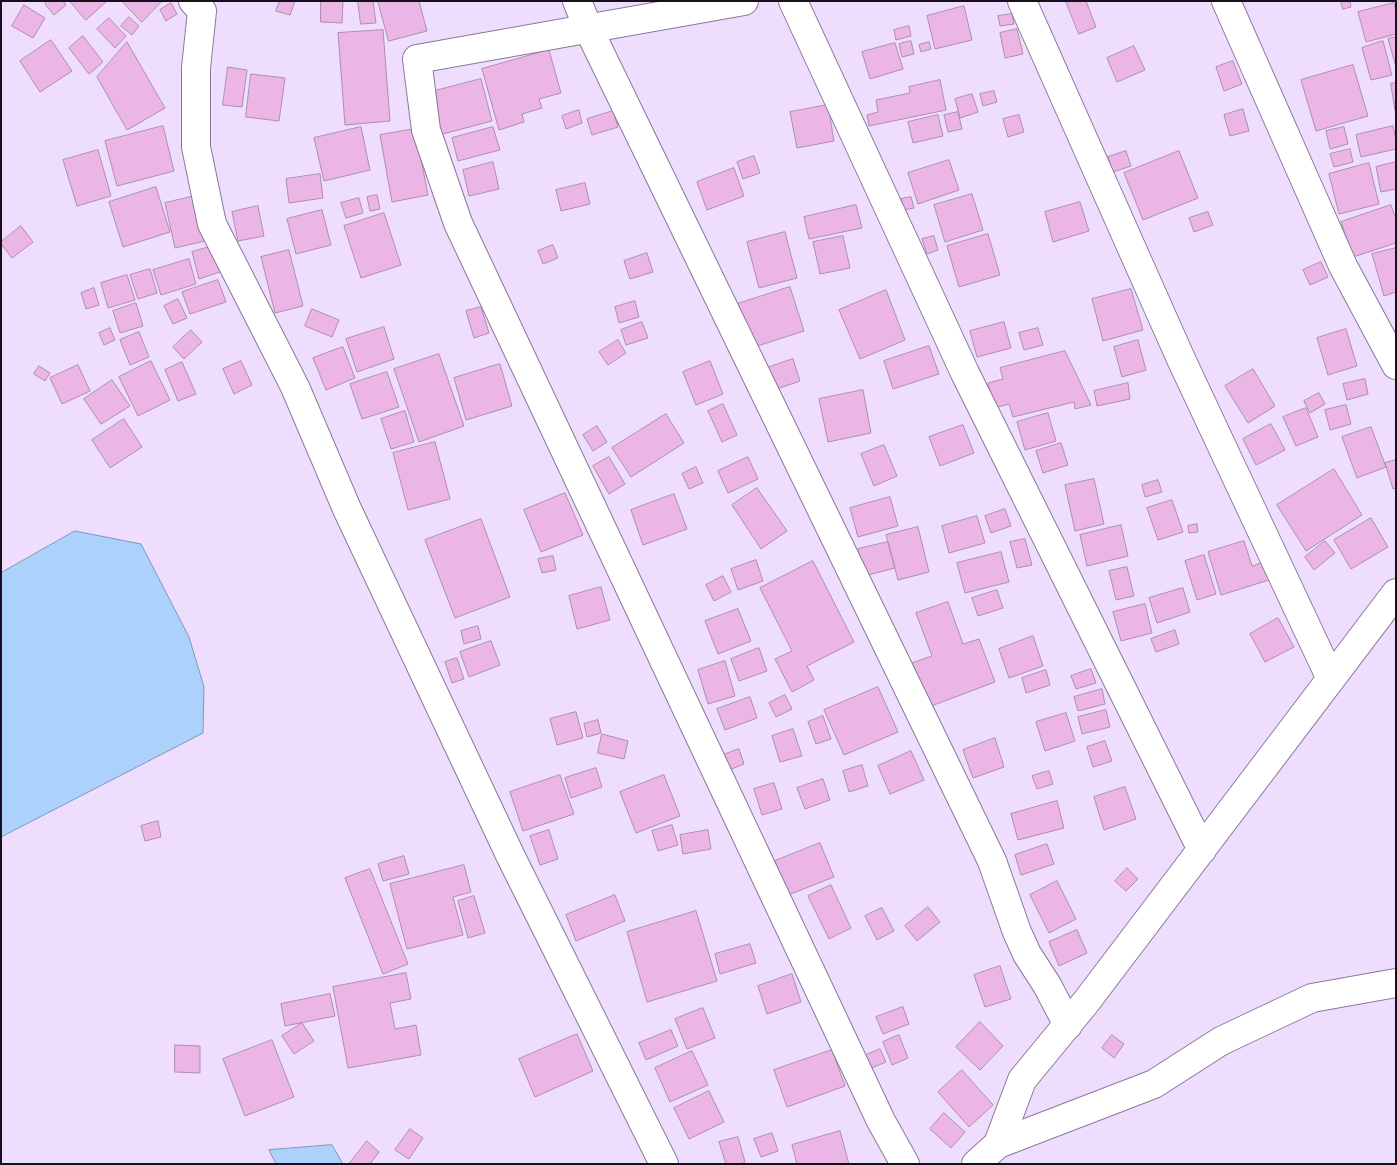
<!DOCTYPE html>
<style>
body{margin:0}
#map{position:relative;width:1397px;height:1165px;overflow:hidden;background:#efddfd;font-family:"Roboto Condensed",sans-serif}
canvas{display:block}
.frame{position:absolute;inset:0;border:2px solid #160f1c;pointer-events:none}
</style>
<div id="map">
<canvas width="1397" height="1165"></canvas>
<div class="frame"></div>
</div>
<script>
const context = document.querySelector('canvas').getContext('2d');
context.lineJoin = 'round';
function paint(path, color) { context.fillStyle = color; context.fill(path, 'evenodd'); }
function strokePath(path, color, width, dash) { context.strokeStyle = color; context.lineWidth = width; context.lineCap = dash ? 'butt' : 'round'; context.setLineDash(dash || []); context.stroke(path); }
const water = new Path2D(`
 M75,531L141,544L189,637L204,687L203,733L1,837V573Z
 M332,1145L343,1164H276L269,1150Z`);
paint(water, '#acd1fa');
strokePath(water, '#7f97b7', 1);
const building = new Path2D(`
 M47,1H63L66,5L54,15L45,4Z
 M70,1H107L86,20Z
 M122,1H162L142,22Z
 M280,1H295L290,15L276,11Z
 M321,1H343L342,23L321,22Z
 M358,1H373L376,23L361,24Z
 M378,1H419L427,31L389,41Z
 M1066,1H1086L1096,27L1079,34Z
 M1341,1H1350L1351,7L1343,9Z
 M171,3L177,14L166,21L160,10Z
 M1394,3L1396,11V34L1366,42L1358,12Z
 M24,5L45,18L33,38L12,26Z
 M964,6L972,40L935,49L927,16Z
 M1012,14L1014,24L1000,26L998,16Z
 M129,17L139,26L132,35L121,26Z
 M109,18L126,36L115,48L97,29Z
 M909,26L911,36L896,40L894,30Z
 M1017,29L1023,54L1005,58L1000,33Z
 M383,30L390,121L345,125L338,33Z
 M83,36L103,62L89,74L69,48Z
 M1396,37V67L1388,39Z
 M51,40L72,71L40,92L20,61Z
 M911,41L914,54L902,57L899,44Z
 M1383,41L1392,75L1371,80L1362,48Z
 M127,42L165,108L127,130L97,77Z
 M929,42L931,49L921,52L919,45Z
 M895,43L903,69L870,79L862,52Z
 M1134,46L1145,70L1117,82L1107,58Z
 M549,50L561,93L539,99L542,108L522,114L524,122L499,130L482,69Z
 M1233,61L1242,84L1224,91L1216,67Z
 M1353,65L1368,116L1316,131L1301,80Z
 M228,67L247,70L242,107L223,105Z
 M251,74L285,78L279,121L246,117Z
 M481,79L492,121L439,135L427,93Z
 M940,80L946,110L869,126L867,115L878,112L876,100L910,93L909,87Z
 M1391,83H1396L1395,110Z
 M994,91L997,102L983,106L980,94Z
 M972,94L978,112L960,118L955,99Z
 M828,105L834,141L797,148L790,112Z
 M1243,109L1249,131L1230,136L1224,115Z
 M579,110L582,123L566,129L562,116Z
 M613,111L618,127L592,135L587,119Z
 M958,112L962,129L948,132L944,115Z
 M938,115L943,136L913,143L908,122Z
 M1019,115L1024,132L1008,137L1003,119Z
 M163,126L174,171L117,186L105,141Z
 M1393,126L1396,139V149L1361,157L1356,135Z
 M361,127L370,170L324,181L314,138Z
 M493,127L500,150L458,161L452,138Z
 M1344,127L1348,144L1330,149L1326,131Z
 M415,129L428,195L392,202L380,135Z
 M1350,149L1353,162L1334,167L1330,154Z
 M98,150L111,196L77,206L63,160Z
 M1126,151L1131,166L1113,172L1108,157Z
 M1179,151L1198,198L1143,220L1124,173Z
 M754,156L760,173L743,179L737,162Z
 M949,160L959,190L918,204L908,173Z
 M493,162L499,189L469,196L463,170Z
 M1396,162V189L1381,192L1376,167Z
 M1369,163L1379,204L1339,214L1329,174Z
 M734,168L744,196L707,210L697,182Z
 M320,174L323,198L289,203L286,179Z
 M585,183L590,204L561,211L556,190Z
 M156,187L170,232L123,247L109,202Z
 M972,194L983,230L945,242L934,205Z
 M377,195L380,209L370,211L367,197Z
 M195,196L205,241L175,248L165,203Z
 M911,197L914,208L904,210L901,199Z
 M359,198L363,213L346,218L341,203Z
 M1080,202L1089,231L1053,242L1045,212Z
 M856,205L862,228L809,239L804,217Z
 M1391,205L1396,219V243L1353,257L1341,222Z
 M258,206L264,236L238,241L232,212Z
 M322,210L331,245L296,254L287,219Z
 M1208,212L1213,225L1194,232L1189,218Z
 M384,213L401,265L361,278L344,226Z
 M21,226L33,242L12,258L1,244V242Z
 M785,232L797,278L759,288L747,242Z
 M988,234L1000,275L959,287L947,246Z
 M843,236L850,268L820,274L813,242Z
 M934,236L938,250L927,254L922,239Z
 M553,245L558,258L543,264L538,251Z
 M213,246L220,272L199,279L192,252Z
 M1396,248V292L1384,296L1372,254Z
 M289,250L303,306L275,313L261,257Z
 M647,253L653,272L630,279L624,261Z
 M189,259L196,284L161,295L153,270Z
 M1321,262L1328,277L1310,285L1303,270Z
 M150,269L157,293L138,299L130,275Z
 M127,275L135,300L108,308L101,283Z
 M218,280L226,302L190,314L182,292Z
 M790,287L804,331L748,349L734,305Z
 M94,288L99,305L86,309L81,293Z
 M1131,289L1143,330L1103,341L1092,299Z
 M886,290L905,340L860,359L839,310Z
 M178,299L187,318L173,324L164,306Z
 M635,301L639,317L619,323L615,307Z
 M136,303L143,326L120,333L113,311Z
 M481,307L489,333L474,338L466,311Z
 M312,309L339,320L332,337L305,326Z
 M642,322L648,338L626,345L621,330Z
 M1004,322L1011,348L977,357L970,331Z
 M384,327L394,359L357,372L346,339Z
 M110,328L115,340L104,345L99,333Z
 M1038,328L1043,345L1024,350L1019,333Z
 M1346,329L1357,366L1328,375L1317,338Z
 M191,330L202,342L184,359L173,347Z
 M139,332L149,357L130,365L120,340Z
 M618,340L626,353L608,365L599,352Z
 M1138,340L1146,370L1122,377L1114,347Z
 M929,346L939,374L893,389L884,361Z
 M343,347L355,378L326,390L313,358Z
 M1065,351L1091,405L1075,409L1074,402L1013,417L1009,404L994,408L988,383L1003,379L1000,368Z
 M439,354L464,426L419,442L394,369Z
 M793,359L800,381L768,392L761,370Z
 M151,361L170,400L138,416L119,377Z
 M241,361L252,385L234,394L223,369Z
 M710,361L723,394L696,405L683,372Z
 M182,362L196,394L178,401L165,370Z
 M500,364L512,406L466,420L454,378Z
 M78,365L90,391L62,404L50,378Z
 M39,366L50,373L45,381L34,374Z
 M1253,369L1275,406L1248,423L1225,386Z
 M387,372L399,407L362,419L350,384Z
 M1365,379L1368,394L1347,400L1343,384Z
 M112,380L130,406L101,424L84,399Z
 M1128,383L1130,399L1097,406L1094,391Z
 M863,390L871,433L828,442L819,399Z
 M1319,393L1325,404L1310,413L1304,401Z
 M723,404L737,435L722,442L708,411Z
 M1346,405L1351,424L1330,430L1325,410Z
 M1306,408L1318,437L1296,446L1283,417Z
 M405,411L414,442L391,449L381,419Z
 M1048,413L1056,441L1025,450L1017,422Z
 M666,414L684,443L631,477L612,448Z
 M124,419L142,447L110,468L92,440Z
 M1271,424L1285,450L1256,465L1243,439Z
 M963,425L974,453L940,466L929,437Z
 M597,426L607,442L593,451L583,435Z
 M1371,427L1386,467L1357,478L1342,437Z
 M435,442L450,499L408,510L393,453Z
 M1061,443L1068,465L1043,473L1036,451Z
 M884,445L897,476L874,486L861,454Z
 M609,457L625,484L609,494L593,466Z
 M748,457L758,479L728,493L718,471Z
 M1396,460V488L1393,489L1385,463Z
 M696,467L703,483L689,489L682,474Z
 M1334,469L1362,515L1306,551L1277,505Z
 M1094,479L1104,524L1075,531L1065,485Z
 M1158,480L1162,492L1145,497L1142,485Z
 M757,488L787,531L761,549L732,505Z
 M565,493L583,535L541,552L524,510Z
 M674,494L687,529L643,545L631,510Z
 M890,497L898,526L858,537L850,508Z
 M1172,500L1183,532L1158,540L1147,508Z
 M1005,509L1011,526L991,533L985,516Z
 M977,516L985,543L949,553L942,526Z
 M1371,518L1388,547L1351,569L1334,540Z
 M481,519L510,597L455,618L425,540Z
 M1197,524L1198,532L1189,533L1188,526Z
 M1121,525L1128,556L1087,566L1080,535Z
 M918,527L929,572L898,580L886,535Z
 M1025,539L1032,565L1017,568L1010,542Z
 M1244,541L1252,566L1264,562L1269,580L1221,595L1208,552Z
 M1325,541L1335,553L1314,570L1305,557Z
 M888,542L895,568L864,576L858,549Z
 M1001,552L1009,582L965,593L957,563Z
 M1204,555L1216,594L1197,600L1185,561Z
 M553,556L556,570L542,573L538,559Z
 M756,560L763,581L738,590L731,569Z
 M813,561L854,642L807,666L814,680L792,692L775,659L792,651L760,588Z
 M1127,567L1134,596L1116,600L1109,571Z
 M723,576L731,592L714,601L706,585Z
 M601,587L610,620L577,629L569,596Z
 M1183,588L1190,612L1157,623L1149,598Z
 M997,590L1003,608L978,616L972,598Z
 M948,602L963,644L979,639L995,682L926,708L909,664L932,656L916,613Z
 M1145,604L1152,633L1121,641L1113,612Z
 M738,609L751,641L718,654L705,621Z
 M1278,618L1294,647L1265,662L1250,634Z
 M478,626L481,639L464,644L461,631Z
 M1175,630L1179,644L1156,652L1151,639Z
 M1033,636L1043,666L1009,678L999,649Z
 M491,641L500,665L469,677L460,652Z
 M759,648L767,671L739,681L731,659Z
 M457,658L464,679L452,683L445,662Z
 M725,661L735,696L708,704L698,670Z
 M1091,669L1096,683L1076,689L1071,676Z
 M1046,670L1050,685L1026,693L1022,678Z
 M878,687L898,732L844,755L824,710Z
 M1102,689L1105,704L1078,711L1074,697Z
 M785,695L792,709L776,717L769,703Z
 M750,697L757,718L725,730L717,709Z
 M1106,710L1110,727L1082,734L1078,717Z
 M576,712L583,738L557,745L550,719Z
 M1066,713L1075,741L1045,751L1036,722Z
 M823,716L831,739L816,744L808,722Z
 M598,720L601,733L587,737L584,724Z
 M793,729L802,756L780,762L772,736Z
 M602,734L628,741L624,759L598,753Z
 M995,738L1004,767L973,778L963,750Z
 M1105,741L1112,761L1093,767L1087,747Z
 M739,749L744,764L729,770L723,755Z
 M911,751L924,780L890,794L878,766Z
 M862,765L868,786L849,792L843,771Z
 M596,768L602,787L571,798L565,778Z
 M1049,771L1053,784L1037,789L1032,776Z
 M560,775L574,814L523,831L510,792Z
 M664,775L680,816L636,833L620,792Z
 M823,779L830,800L805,809L797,788Z
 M774,783L782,809L762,815L754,789Z
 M1125,787L1136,819L1104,830L1094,797Z
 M1057,801L1064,828L1018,840L1011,814Z
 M158,821L161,837L145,841L141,826Z
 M672,825L678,845L658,851L652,831Z
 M549,830L558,859L540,865L530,836Z
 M708,830L711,849L683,854L680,835Z
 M820,843L834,877L788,895L775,861Z
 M1047,844L1054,864L1021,875L1015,855Z
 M404,856L409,874L383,881L378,864Z
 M464,865L471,892L453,897L463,935L407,949L390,884Z
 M1127,868L1138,879L1126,891L1115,881Z
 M370,869L408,964L383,974L345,878Z
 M1057,881L1076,919L1049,933L1030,895Z
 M831,885L851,928L829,939L808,896Z
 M615,895L625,921L576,941L566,915Z
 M474,896L485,933L468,938L458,901Z
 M928,907L940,922L917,941L905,926Z
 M882,908L894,931L877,940L865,916Z
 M696,911L717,981L647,1002L627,932Z
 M1077,930L1087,953L1059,966L1049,942Z
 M750,944L756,963L720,974L715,954Z
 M1000,966L1011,999L985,1007L974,975Z
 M406,973L411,999L390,1003L395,1029L416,1025L421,1055L348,1068L333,987Z
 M792,974L801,1002L767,1014L758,986Z
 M330,994L335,1016L285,1026L281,1004Z
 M903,1007L909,1024L883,1034L876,1017Z
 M703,1008L715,1038L687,1049L675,1019Z
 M980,1022L1003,1046L980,1070L956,1047Z
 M302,1023L314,1041L294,1054L282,1036Z
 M671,1030L678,1046L646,1060L639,1043Z
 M577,1034L593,1071L535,1097L519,1059Z
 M899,1035L908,1058L892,1065L883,1042Z
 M1112,1035L1124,1044L1114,1058L1102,1048Z
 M272,1040L294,1097L245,1116L223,1059Z
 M175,1045L200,1046V1073L175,1072Z
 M880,1049L886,1062L869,1069L864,1056Z
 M832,1050L845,1086L787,1107L774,1070Z
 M692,1051L708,1085L670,1102L655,1068Z
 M962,1070L993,1105L969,1127L938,1092Z
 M709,1091L724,1122L689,1139L674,1108Z
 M944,1113L965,1132L951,1148L930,1129Z
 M410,1129L423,1138L409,1159L395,1150Z
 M840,1131L849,1164H797L792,1145Z
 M772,1133L778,1151L761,1157L754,1139Z
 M738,1137L745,1162L741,1164H726L719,1142Z
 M367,1141L379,1152L370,1164H349Z`);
paint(building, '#ebb6e5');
strokePath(building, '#af8dab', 1);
const street = new Path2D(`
 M193,1L202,11L196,68V147L212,224L295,387L347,509L511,857L664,1164
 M577,1L588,28L992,861L1017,932L1027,954L1047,985L1068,1025
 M744,1L417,59L426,130L458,223L881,1121L905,1164
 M793,1L965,373L1202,850
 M1022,1L1181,359L1331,679
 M1226,1L1343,266L1396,365
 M998,1144L1022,1080L1086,1002L1396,593
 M976,1164L998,1144L1154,1084L1221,1041L1312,998L1396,983`);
strokePath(street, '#8c789c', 30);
strokePath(street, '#fff', 28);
</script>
